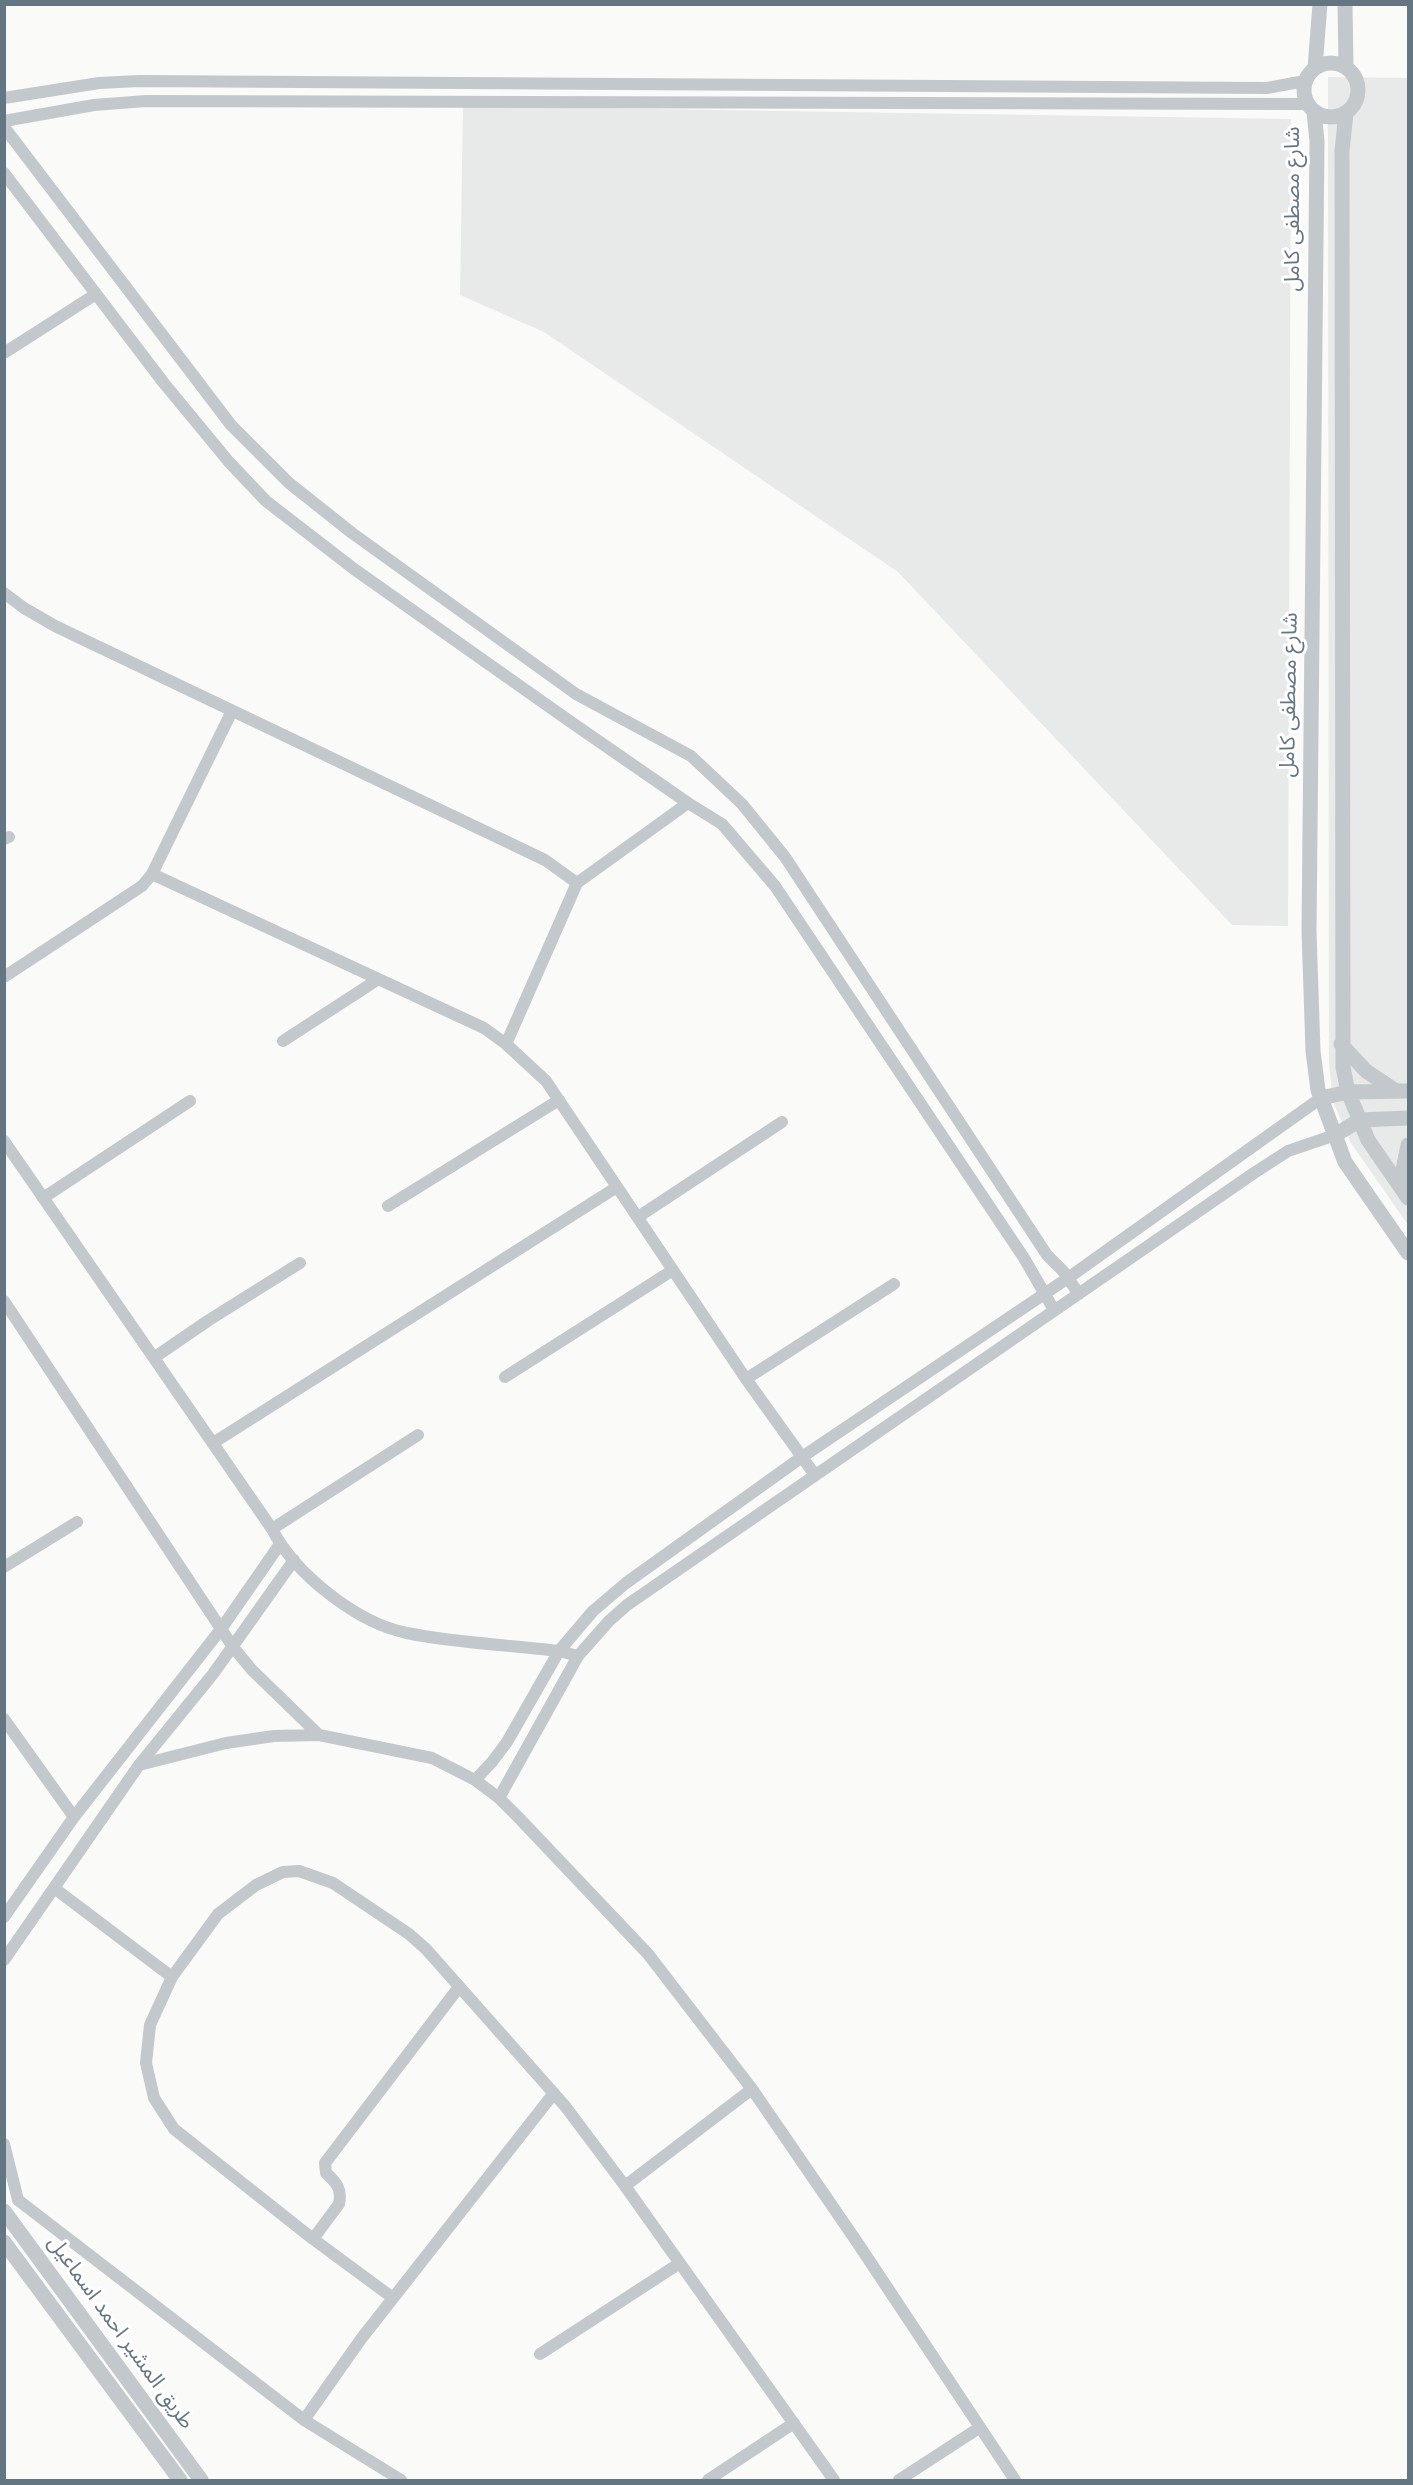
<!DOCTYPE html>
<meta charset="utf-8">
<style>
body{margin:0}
#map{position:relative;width:1413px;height:2485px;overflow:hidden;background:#fafaf8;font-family:Poppins,sans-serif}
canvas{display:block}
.frame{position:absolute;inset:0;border:6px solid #657683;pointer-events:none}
</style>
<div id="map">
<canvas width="1413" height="2485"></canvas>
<div class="frame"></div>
</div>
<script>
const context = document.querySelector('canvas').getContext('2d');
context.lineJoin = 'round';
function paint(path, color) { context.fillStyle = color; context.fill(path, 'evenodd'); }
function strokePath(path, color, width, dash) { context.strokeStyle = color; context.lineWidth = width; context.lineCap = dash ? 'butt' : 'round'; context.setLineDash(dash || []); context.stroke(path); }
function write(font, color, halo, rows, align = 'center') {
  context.font = font + ' Poppins,"Noto Sans Arabic",sans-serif'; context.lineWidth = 6; context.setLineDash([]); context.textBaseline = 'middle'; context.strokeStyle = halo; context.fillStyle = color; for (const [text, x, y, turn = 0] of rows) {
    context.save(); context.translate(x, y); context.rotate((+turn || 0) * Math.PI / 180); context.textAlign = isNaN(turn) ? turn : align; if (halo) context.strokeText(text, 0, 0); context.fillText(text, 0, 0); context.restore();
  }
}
paint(new Path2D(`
 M1328,77L1408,78V1225L1351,1143L1333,1102L1329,1064Z
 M463,106L1291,119L1288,926L1232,925L898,572L544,332L460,295Z`), '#e8e9e9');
strokePath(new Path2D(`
 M4,98L99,83L139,81L1267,88L1305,81
 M4,121L94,105L146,101L1307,104
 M4,127L231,425L289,483L352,533L576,694L691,756L742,804L785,857L1047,1255L1063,1271L1079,1294
 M4,173L163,382L229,462L266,501L354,569L568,720L688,803L722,824L775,886L1024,1258L1054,1310
 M4,353L96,294
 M4,593L24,608L55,626L545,860L577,883
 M4,839L9,837
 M152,874L484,1028L506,1044L546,1081L746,1379L815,1475
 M4,977L142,886L152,874L232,711
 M283,1041L377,980
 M506,1044L577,883L688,803
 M4,1141L272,1529C295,1574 357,1623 407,1633C455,1643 510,1645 559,1651L578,1656
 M43,1198L190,1101
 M388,1206L559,1100
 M638,1217L782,1122
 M4,1301L233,1647L252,1670L319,1735L432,1758L475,1780L499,1798L519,1818L648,1954L752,2089L859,2245L1015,2480
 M155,1357L209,1320L300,1263
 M505,1377L673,1270
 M746,1379L894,1284
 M213,1443L617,1187
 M272,1529L418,1435
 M4,1567L77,1522
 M4,1719L74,1817
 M139,1765L226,1743L274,1736L319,1735
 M475,1780L492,1762L507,1742L559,1651L593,1611L626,1583L802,1457L1068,1278L1321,1098
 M499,1798L578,1656L609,1621L627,1605L1254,1173L1288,1151L1335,1135
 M54,1888L172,1977
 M4,1917L74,1817L221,1629L280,1544
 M4,1960L139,1765L213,1674L294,1560
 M4,2144L18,2200L304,2420L401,2480
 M625,2186L752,2089
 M313,2239L339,2204C342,2189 337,2183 326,2173L325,2163L459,1987
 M393,2298L313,2239L174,2129L154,2098L146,2063L150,2025L172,1977L218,1914L256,1885L283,1872L299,1871L333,1883L409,1934L426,1949L565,2106L625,2186L834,2480
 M540,2354L680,2263
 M304,2420L361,2339L554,2093
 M708,2480L794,2423
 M899,2480L979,2428`), '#c3c8cc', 12);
strokePath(new Path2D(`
 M1345,4L1346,67
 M1304 90a27 27 0 1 1 54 0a27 27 0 1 1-54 0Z
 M1315,68L1320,4
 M1314,112L1317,141L1309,931L1313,1051L1318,1090L1345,1162L1408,1253
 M1346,113L1342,151L1343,1067L1348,1092L1368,1140L1408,1198
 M1341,1044L1366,1071L1396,1091
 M1321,1098L1348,1092L1408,1091
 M1335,1135L1360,1120L1408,1118
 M1407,1190L1403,1170L1408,1145
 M4,2211L201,2480
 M4,2242L180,2480`), '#c3c8cc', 15);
write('21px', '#657683', '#fff', [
 ["شارع مصطفى كامل",1294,209,-90],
 ["شارع مصطفى كامل",1290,695,-89],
 ["طريق المشير احمد اسماعيل",120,2333,54]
]);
</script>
